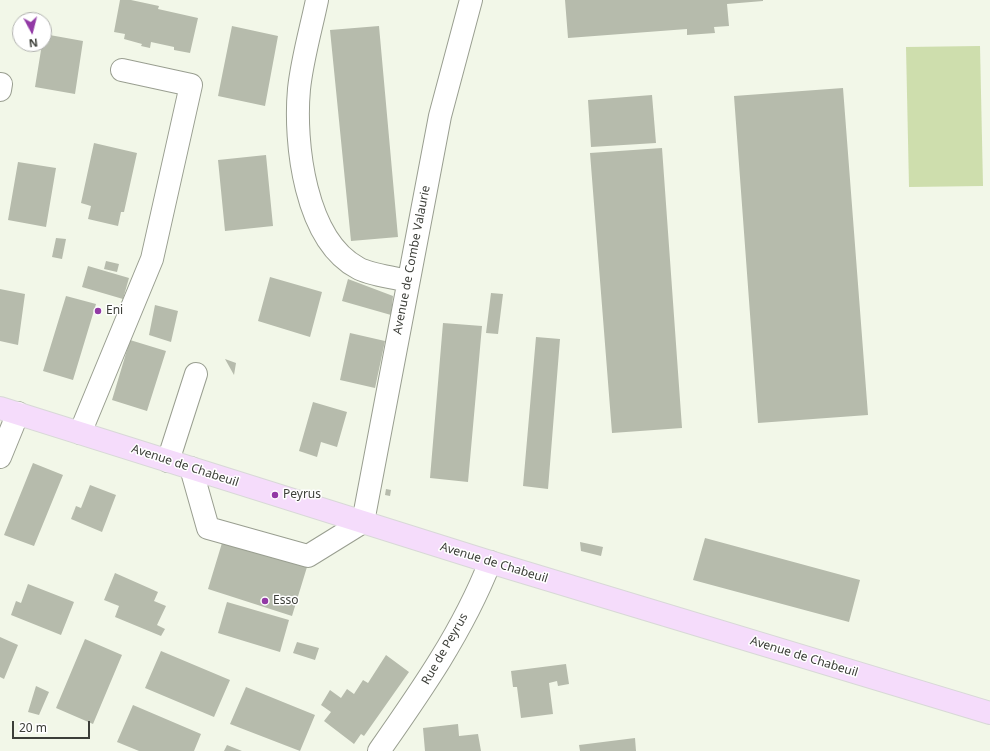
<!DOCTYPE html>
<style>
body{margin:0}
#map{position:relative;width:990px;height:751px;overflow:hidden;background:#f2f7e8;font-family:"Noto Sans",sans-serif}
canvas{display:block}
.north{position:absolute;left:12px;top:12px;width:40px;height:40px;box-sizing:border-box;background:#fff;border:1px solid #b1b2af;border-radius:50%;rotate:173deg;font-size:11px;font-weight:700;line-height:16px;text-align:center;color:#3c3e38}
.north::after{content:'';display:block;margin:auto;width:14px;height:18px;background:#9239a5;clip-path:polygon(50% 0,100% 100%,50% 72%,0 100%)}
.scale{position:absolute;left:12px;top:721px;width:78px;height:18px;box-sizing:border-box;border:2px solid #3c3e38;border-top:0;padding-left:5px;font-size:12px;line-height:14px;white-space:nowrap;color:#3c3e38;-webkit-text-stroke:3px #fff;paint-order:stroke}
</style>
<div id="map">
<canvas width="990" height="751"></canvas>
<div class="north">N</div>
<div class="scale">20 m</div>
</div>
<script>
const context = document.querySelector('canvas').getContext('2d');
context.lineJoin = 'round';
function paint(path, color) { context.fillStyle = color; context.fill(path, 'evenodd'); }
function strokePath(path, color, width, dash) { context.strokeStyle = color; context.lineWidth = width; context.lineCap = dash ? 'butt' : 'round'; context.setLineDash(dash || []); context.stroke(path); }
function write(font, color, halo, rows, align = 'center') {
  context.font = font + ' "Noto Sans",sans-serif'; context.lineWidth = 3; context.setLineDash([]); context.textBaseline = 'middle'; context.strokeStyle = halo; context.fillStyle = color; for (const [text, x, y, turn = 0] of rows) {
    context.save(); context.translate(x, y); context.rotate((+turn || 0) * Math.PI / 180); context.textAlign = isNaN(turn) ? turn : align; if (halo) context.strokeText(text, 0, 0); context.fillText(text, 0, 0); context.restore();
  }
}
paint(new Path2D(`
 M980,46L983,186L909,187L906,47Z`), '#cedead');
paint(new Path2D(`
 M120,0H131L159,6L158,9L198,18L190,53L174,50V47L151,42L150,48L141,46L142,44L124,39L125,34L114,32Z
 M565,0H763V1L727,4L729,26L714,27L715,33L687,35V29L568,38Z
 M232,26L278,36L265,106L218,96Z
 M379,26L398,237L351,241L330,30Z
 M44,34L83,41L75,94L35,87L42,44H44Z
 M843,88L868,415L758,423L734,96Z
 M652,95L656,143L591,147L588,100Z
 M94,143L137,153L124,212H121L118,226L88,219L91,206L81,203Z
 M662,148L682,428L612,433L590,153Z
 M266,155L273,226L225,231L218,160Z
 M18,162L56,168L46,227L8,220Z
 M56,238L66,239L62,259L52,257Z
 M106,261L119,264L117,272L104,269Z
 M88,266L129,278L123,299L82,287Z
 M270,277L322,292L310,337L258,321Z
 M348,279L393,296L391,315L342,301Z
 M0,289L25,294L18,345L0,341Z
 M491,293L503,294L498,334L486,333Z
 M66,296L96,304L73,380L43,371Z
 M155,305L178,311L171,342L149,335Z
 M443,323L482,326L468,482L430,478Z
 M350,333L385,341L375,388L340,380Z
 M536,337L560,339L548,489L523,486Z
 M130,340L166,351L147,411L112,400Z
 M225,359L236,363L234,375Z
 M313,402L347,412L337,447L321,442L317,457L299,451Z
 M33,463L63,475L34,546L4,535Z
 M90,485L116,495L102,532L71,519L76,506L81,508Z
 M386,489L391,490L390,496L385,495Z
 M705,538L860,580L849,622L693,580Z
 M580,542L603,547L601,556L581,551Z
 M222,543L307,567L292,616L208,589Z
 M115,573L158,592L154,601L166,606L157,625L165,629L161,636L115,617L119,606L104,600Z
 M28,584L74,602L61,635L11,615L16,601L21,603Z
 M227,602L289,620L280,652L218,633Z
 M0,637L18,645L4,679L0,677Z
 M85,639L122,655L93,724L56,708Z
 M297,642L319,648L315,660L293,653Z
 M161,651L230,680L214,717L145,688Z
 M386,655L409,672L364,736L361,734L354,744L324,721L331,712L321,705L330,690L341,698L347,689L354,694L363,680L368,683Z
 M566,664L569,684L558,686L557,681L549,683L553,714L521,718L517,687H513L511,671Z
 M36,686L49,692L39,715L28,712Z
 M246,687L315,715L300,751L230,724Z
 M133,705L201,734L194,751H139L117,742Z
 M458,724L459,736L478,734L481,751H425L423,728Z
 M635,738L636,751H580L579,745Z
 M227,745L242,751H224Z`), '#b6bbac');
const minor = new Path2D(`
 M317,0C311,29 302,60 299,89C294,143 305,240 358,268C370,275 393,277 407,281
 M0,90L1,84
 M80,433L152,259L191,85L122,70
 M0,457L18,413
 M168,461L196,374
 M191,468L208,528L308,556L363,522L440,116L471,0
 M379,751C421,691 463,631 490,562`);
const major = new Path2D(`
 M0,408L490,562L990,713`);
strokePath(minor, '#999e90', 24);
strokePath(major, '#d8d8d7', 24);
strokePath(minor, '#fff', 22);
strokePath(major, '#f5dcfb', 22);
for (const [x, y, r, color] of [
 [98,311,4,"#9239a5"],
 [275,495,4,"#9239a5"],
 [265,601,4,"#9239a5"]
]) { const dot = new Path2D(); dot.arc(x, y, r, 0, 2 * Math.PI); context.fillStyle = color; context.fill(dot); strokePath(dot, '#fff', 1.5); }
write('12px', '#3c3e38', '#fff', [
 ["Avenue de Combe Valaurie",412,260,-79],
 ["Avenue de Chabeuil",185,466,18],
 ["Avenue de Chabeuil",494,563,17],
 ["Rue de Peyrus",445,649,-60],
 ["Avenue de Chabeuil",804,657,17]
]);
write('12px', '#3c3e38', '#fff', [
 ["Eni",106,311],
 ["Peyrus",283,495],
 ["Esso",273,601]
], 'left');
</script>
